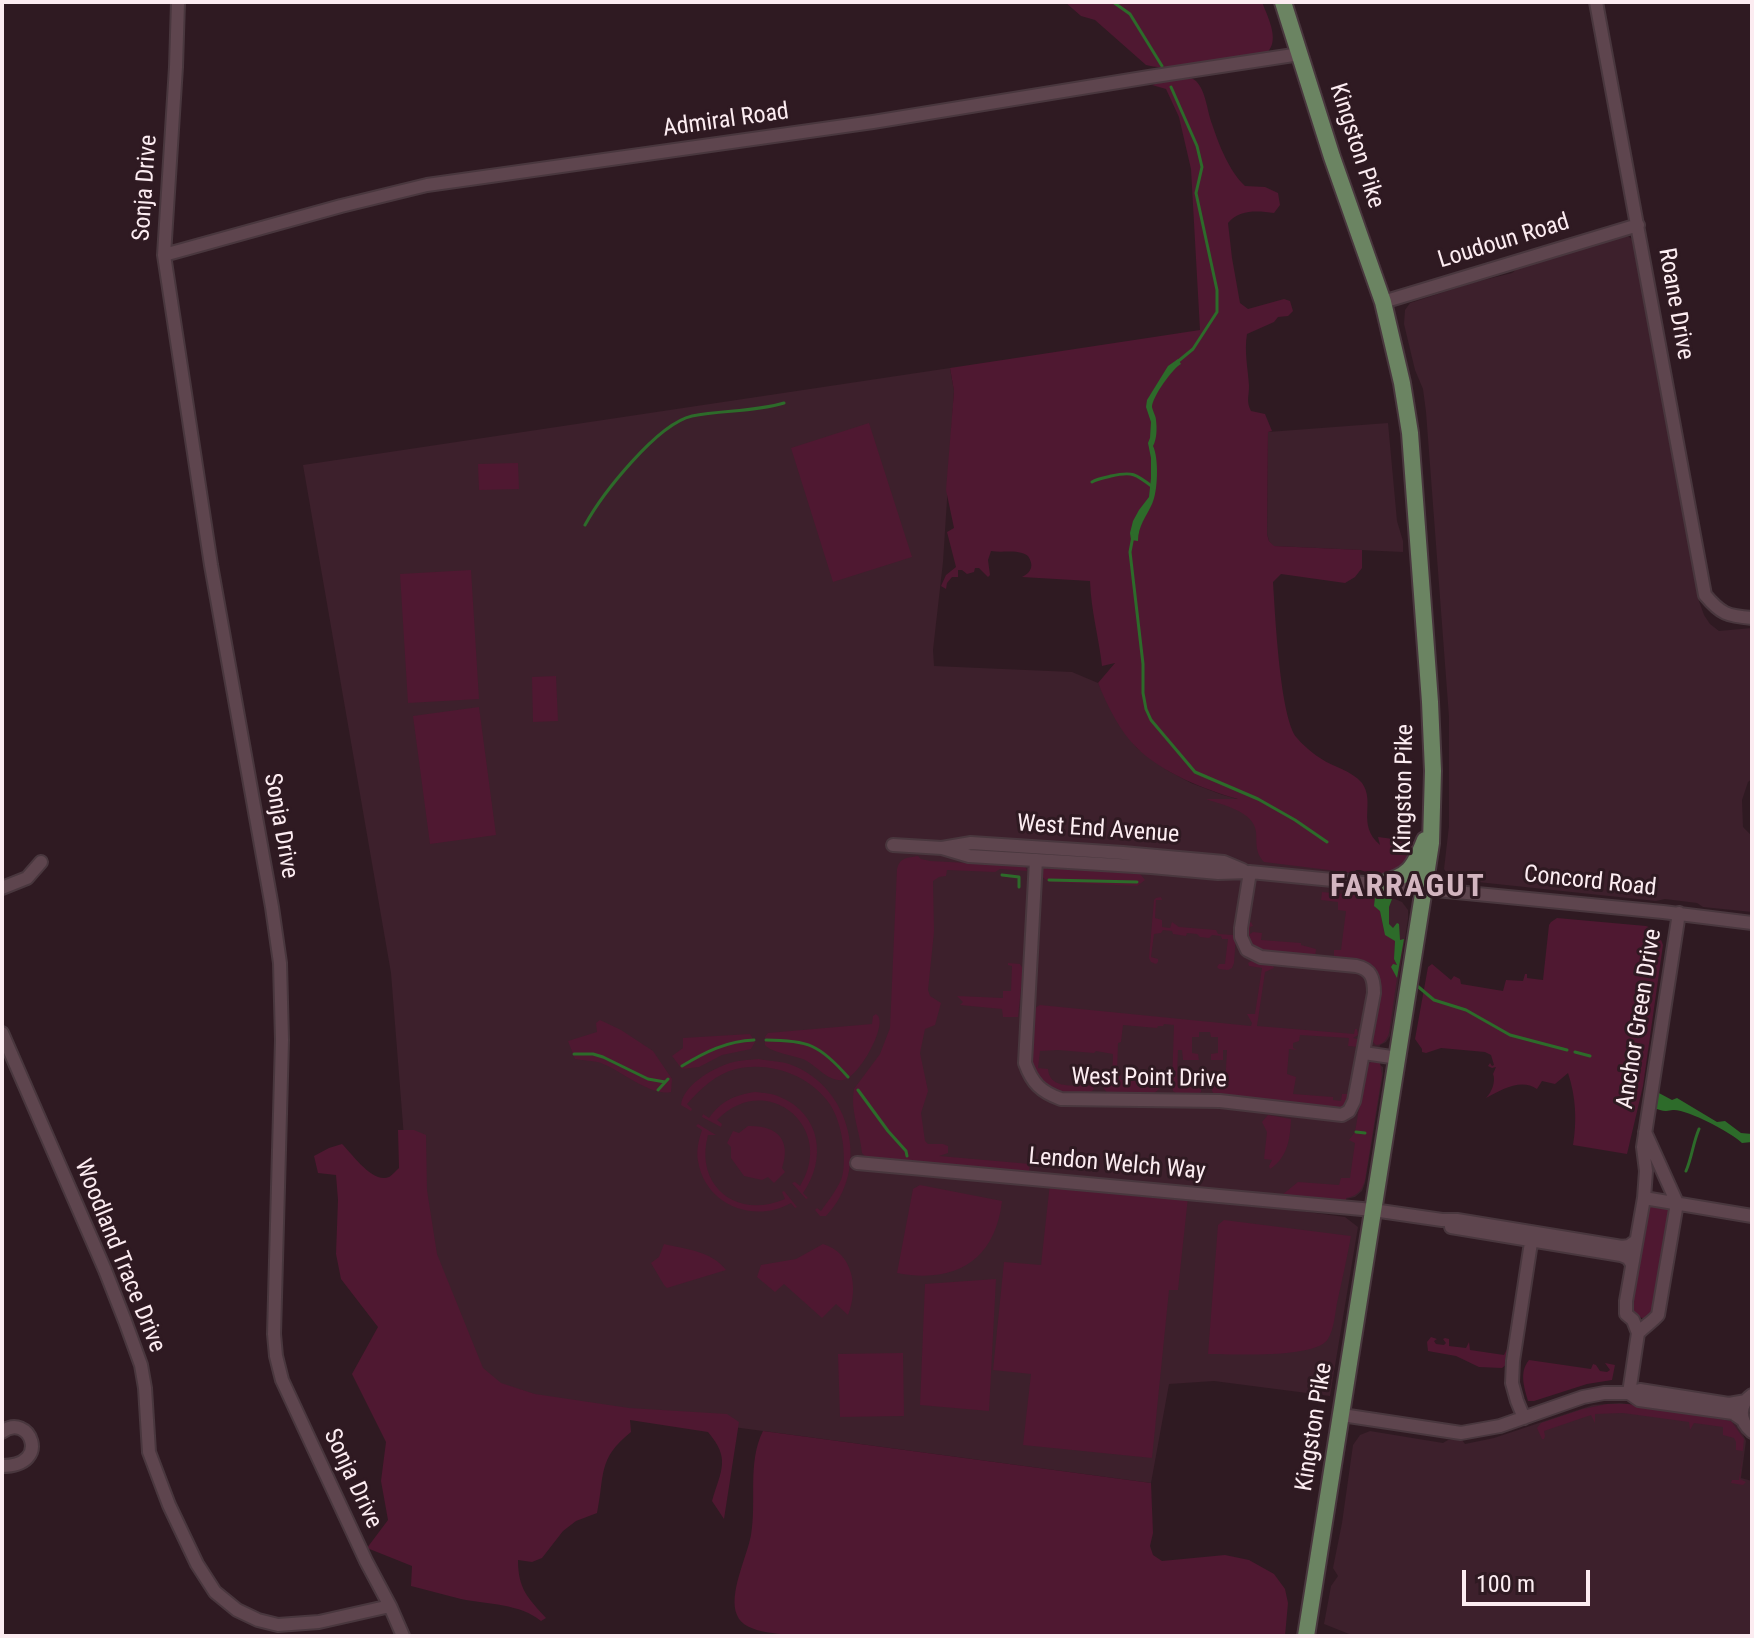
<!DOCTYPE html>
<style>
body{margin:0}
#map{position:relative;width:1754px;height:1638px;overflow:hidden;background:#2f1a22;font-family:"Roboto Condensed",sans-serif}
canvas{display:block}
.frame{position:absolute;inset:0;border:4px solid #fcecf1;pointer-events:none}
.scale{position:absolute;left:1462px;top:1570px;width:128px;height:36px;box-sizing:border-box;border:4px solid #fcecf1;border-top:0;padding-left:10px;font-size:24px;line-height:28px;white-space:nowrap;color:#fcecf1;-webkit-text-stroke:6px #2f1a22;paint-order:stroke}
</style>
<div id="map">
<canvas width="1754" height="1638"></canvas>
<div class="frame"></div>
<div class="scale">100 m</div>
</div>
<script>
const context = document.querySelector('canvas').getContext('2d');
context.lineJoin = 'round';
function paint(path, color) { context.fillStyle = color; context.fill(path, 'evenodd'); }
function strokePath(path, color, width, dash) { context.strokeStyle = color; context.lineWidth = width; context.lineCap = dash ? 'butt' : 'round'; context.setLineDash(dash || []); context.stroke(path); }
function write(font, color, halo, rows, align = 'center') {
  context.font = font + ' "Roboto Condensed",sans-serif'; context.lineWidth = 6; context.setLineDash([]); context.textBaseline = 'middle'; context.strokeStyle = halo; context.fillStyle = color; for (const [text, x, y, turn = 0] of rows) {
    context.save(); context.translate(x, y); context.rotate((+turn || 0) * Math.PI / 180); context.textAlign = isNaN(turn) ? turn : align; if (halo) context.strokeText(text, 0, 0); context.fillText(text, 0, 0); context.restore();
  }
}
paint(new Path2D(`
 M1626,235L1637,242L1699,601L1704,615L1710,624L1719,631L1752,628V779L1748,782L1742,800L1743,827L1752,836V912L1703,907L1697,903L1665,899L1656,901L1459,880L1449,876L1444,869L1449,826V717L1426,412L1423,389L1415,370L1404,324L1405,310L1410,303L1472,283L1512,273L1518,268Z
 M950,368L954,391L943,562L933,650L934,666L1072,672L1098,683L1123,730L1137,748L1167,770L1191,783L1220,794L1244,801L1353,870L1371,895L1395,899L1402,902L1408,910V919L1390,1036L1386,1042L1380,1045L1377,1063L1383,1067V1074L1365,1183L1362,1191L1355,1197L1346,1199L1225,1191V1201L1345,1217L1358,1227L1330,1396L1214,1381L1169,1384L1151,1483L569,1405L469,1374L406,1163L391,973L303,465Z
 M1388,423L1397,521L1403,541V552L1273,546L1269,541L1267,534L1268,432Z
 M1620,1403L1728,1418L1737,1425L1742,1432L1746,1441L1741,1478L1752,1481V1636H1354L1324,1624L1331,1586L1338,1576L1333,1568L1342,1523L1353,1445L1360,1435L1370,1431L1443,1443L1448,1440H1462L1465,1444L1494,1438L1593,1405Z`), '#3d202c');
paint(new Path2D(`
 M1065,2H1262C1268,18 1282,43 1264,55C1226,61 1184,74 1146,65L1095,20L1081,16Z
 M1178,77C1184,77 1191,76 1196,81C1206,91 1207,111 1212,124C1219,145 1229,171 1245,186L1265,187L1278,193L1280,205L1274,213C1258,211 1240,209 1228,223L1232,258L1240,303L1248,309L1284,299L1290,301L1293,311L1288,316L1278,317L1274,322L1247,334C1244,352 1248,368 1249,386C1249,397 1246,401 1251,411L1265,414L1272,431L1268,432L1267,534L1269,541L1274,546L1362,550V568L1355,577L1345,583L1281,574L1273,582C1275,612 1280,719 1297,738C1303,745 1312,753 1320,758C1333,767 1351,770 1362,783C1376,803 1356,824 1380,845L1378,837L1416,842L1408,866L1382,877L1360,870H1355L1361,874L1264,862C1255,852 1257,845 1256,832C1254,811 1222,805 1206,799H1238C1205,790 1161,772 1137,748C1120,732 1107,705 1098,683L1115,663L1102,666C1099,638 1091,611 1090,581L1022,577C1032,572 1034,565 1028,556C1018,549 1003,553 991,551L988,560L990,575L988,577L979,568H975L974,572L967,574L962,570H958V577H952L947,583L946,589L941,586L946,575L956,567L947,532L954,528L946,490L954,391L950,368L1200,330L1191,169L1179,117L1166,89L1152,85Z
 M869,423L912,557L833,582L791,448Z
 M518,463L519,489L479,490L478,464Z
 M471,570L479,699L408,703L400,574Z
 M556,676L558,721L533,722L532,677Z
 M479,707L496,835L430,844L413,716Z
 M918,856L921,859L930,861L1025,866L1027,871L1000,869L995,872L947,870L946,876L939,877L933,881L934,932L928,990L930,996L941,1003L935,1025L925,1029L920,1053L928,1091L921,1113L925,1141L928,1144H943L948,1146V1153L939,1156L1030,1164L1029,1172L874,1159L866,1157L862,1153C860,1131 850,1111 854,1089L880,1054L890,1028L897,869C900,857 907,858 918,856Z
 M1045,868L1140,874L1145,880L1137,886L1049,882L1041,876L1042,869Z
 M1322,892L1375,897L1374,905L1380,911L1384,931L1395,940L1394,959L1397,965L1394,970L1397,978L1389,1033C1387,1040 1382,1045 1376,1045L1371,1040L1379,986C1381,956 1355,962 1334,959V950H1341L1346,911L1338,910V902L1321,900Z
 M1161,897L1162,900H1156L1155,918L1162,920V927L1170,928L1172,922L1179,927L1216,930L1218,934L1233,935L1238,908L1234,963L1232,968L1228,970L1219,969L1217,967L1219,964H1225L1228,939H1222L1221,936L1212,935L1209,938L1200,937L1197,934L1187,933L1186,936L1173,934L1172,931L1163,930L1161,933L1154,934L1151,957L1158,959V962L1156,964L1151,962L1149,958L1154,900L1156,898Z
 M1557,918L1646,926C1655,929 1660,935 1663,945L1643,1086L1627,1154L1573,1145C1577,1121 1576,1097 1568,1073L1555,1084L1542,1081L1537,1089C1521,1078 1501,1090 1486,1098C1492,1092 1496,1081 1493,1074L1496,1067L1492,1068L1488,1066L1490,1063L1492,1066L1494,1065L1491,1055L1485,1052L1441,1048L1426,1053L1422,1052V1049L1415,1039L1428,967L1432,964L1451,980L1454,976L1460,979L1461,984L1503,991L1506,980L1523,981L1525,974H1527V978L1543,980L1549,925L1551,922Z
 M1251,922L1253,926L1250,927V934L1253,932L1262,933L1261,940L1301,943V945L1316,949L1315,958L1256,951C1248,942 1246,937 1248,924Z
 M1253,960L1272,964L1274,968L1265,972L1257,1026L1354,1034L1355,1029H1357L1358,1035L1353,1038L1361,1040L1359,1047L1348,1046L1349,1038L1300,1035L1299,1041L1293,1043V1048L1297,1050L1289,1049L1287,1074L1296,1077L1293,1094L1333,1097V1100L1341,1101L1342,1094H1351L1347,1107L1337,1110L1215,1095L1212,1091L1213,1079H1214L1215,1087H1225L1227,1050H1223V1060H1211V1054L1218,1053V1037H1211L1210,1032H1199V1037H1192V1053L1198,1054L1199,1060H1183L1182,1050H1178L1177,1076L1179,1087H1197L1198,1082H1202L1201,1092L1198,1094L1176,1093L1173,1091L1172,1084L1174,1025L1164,1024L1163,1026H1158L1157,1028L1123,1025L1121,1042L1118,1043L1117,1073L1120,1074L1121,1080L1158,1082L1159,1075L1161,1074C1163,1083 1161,1090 1152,1094L1107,1093L1103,1087L1105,1084L1112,1082L1113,1054L1096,1051L1094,1053L1058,1050L1040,1051L1038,1068L1048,1069C1050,1091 1076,1084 1093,1086L1094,1089L1090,1093L1057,1092L1040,1084L1032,1066L1031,1052L1035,1008L1040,1005L1251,1026L1252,1023L1247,1014H1255L1262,968L1249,966L1248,963Z
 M1008,963L1020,964L1023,969L1018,1017H1003L1002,1009L960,1005L963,1002L957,996L1003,998V991H1011L1012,966L1008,965Z
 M876,1014C877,1015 879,1016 879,1018C884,1032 857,1079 843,1080C828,1082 817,1066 805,1060C794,1055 772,1053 765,1045V1037L768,1033L872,1024L873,1016Z
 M600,1020L621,1030L653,1051L672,1079L671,1092C652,1097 620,1070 601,1063C592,1060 584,1061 575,1059L568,1041L597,1032L596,1023Z
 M750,1034L755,1042L751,1049L722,1055L699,1067L682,1069L672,1056L683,1048V1038Z
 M759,1059C769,1061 780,1061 789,1064C852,1086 871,1170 826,1216H820L815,1210L817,1208L821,1211C828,1201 836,1191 841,1180C845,1170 844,1154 843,1144C841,1129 837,1115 829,1103C809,1075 770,1061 736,1069C716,1074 700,1089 687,1104L692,1109L691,1111L681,1105C683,1086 710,1070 727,1064C737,1060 748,1060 759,1059Z
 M1372,1061L1380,1063L1382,1075L1365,1180C1362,1190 1358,1196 1346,1198V1200L1282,1195L1298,1182L1339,1185L1341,1178H1350L1355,1143L1349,1140L1355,1132L1366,1067Z
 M755,1092C763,1093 773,1093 780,1097C821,1114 827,1159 803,1193L808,1198L806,1199L792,1183L795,1182L800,1186C837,1127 766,1069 717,1120L722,1124L721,1127L702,1117L703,1114L709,1118C721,1101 735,1095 755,1092Z
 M1268,1115L1291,1119C1290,1139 1288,1157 1270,1169L1269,1166L1272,1160L1264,1159L1267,1132L1262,1122Z
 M698,1124L716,1135H708C694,1186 737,1220 785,1199L782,1192L784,1191L797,1207L795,1208L791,1203C754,1224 705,1205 698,1161C696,1150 699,1139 702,1130L696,1126Z
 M748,1126C776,1125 792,1139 782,1168L785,1172L774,1183L768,1177L762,1180L744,1176L731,1158V1147L727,1143L733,1131L739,1133Z
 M398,1130H414L426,1135L427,1190L437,1254L483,1368L501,1383L535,1394L629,1408L727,1414L739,1422L724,1519L712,1501C721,1470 731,1459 708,1432L630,1420L631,1432C597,1459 605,1475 597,1513L576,1521L563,1531L542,1558L532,1562L518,1560C518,1589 528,1598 546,1618L541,1621C521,1604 487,1604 461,1599C444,1595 428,1590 411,1586L412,1566L367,1548L388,1520L381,1481L386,1442L352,1374L378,1327L341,1279L336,1254L338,1200L336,1175L318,1173L314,1156L329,1148L342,1144C352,1154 373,1184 389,1177C390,1177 398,1169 399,1168Z
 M1050,1183L1188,1197L1178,1290H1169L1152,1458L1023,1445L1031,1374L993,1370L1004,1262L1041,1265Z
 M920,1185L1002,1201C995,1261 955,1284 897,1273L913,1189Z
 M1650,1204L1668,1207L1670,1210L1655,1312L1646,1319L1632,1315L1628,1305L1644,1210Z
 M1224,1220L1351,1236C1347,1258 1342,1280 1337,1303C1335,1314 1334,1329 1328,1339C1316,1359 1230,1354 1208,1354L1218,1225Z
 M664,1244C685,1249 712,1251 726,1270L667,1288L664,1285L651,1263L659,1257Z
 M823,1244C853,1253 859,1288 848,1315L836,1304L822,1318L784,1284L775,1292L757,1277L761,1265L796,1259Z
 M996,1279L989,1411L920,1405L925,1284Z
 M1431,1337L1437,1339L1434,1341L1436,1344L1444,1345L1446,1343L1443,1339L1445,1338L1449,1339V1346L1466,1348L1469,1342L1470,1350L1504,1355L1507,1349L1509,1351L1507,1364L1502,1368L1479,1367L1456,1356L1428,1351L1427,1342Z
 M903,1353L904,1416L840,1417L838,1354Z
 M1529,1360L1591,1369L1593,1364L1596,1365L1600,1371L1607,1372L1610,1370L1605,1363L1615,1365L1612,1380L1587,1384L1534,1401H1528C1524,1387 1519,1372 1529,1360Z
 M1607,1404H1628L1731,1421L1744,1439L1740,1479L1746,1482L1743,1485L1731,1483L1732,1480H1739L1743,1451L1736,1450V1442L1734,1438L1723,1435V1427L1694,1423L1690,1430L1689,1422L1623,1413L1595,1414V1423L1591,1415L1544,1431L1545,1436L1544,1439H1542L1537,1428L1541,1423L1583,1409Z
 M763,1431L1151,1483L1153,1533L1150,1546L1153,1555L1162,1561L1225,1555L1249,1560L1274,1574L1285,1589L1288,1603L1285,1636H805C787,1634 744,1635 737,1615C728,1594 747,1557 751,1535C757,1501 747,1463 763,1431Z`), '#4f1831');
paint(new Path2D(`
 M1178,359L1181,364C1173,368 1152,397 1152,407C1153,412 1156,416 1156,420C1157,428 1157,439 1153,446C1159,458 1158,492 1152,504C1146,517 1138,526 1138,541L1131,540L1130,533L1133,521L1139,510L1149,497L1151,478V458L1148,443L1150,438L1151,422L1146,407L1147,400L1168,366Z
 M1375,897L1392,899L1389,907V924L1393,928L1397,923L1399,924L1400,940L1404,939L1397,978L1391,967L1393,964L1397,965L1394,959L1395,941L1385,935L1380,911L1374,906Z
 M1657,1092L1672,1100L1677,1098L1717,1122L1725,1121L1741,1133L1752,1134V1142L1742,1143C1732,1133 1687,1109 1673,1110C1670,1110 1669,1111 1666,1111C1662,1111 1658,1109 1654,1108Z`), '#2d6b2a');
strokePath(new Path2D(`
 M1113,2L1130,14L1162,66
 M1171,87L1197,146L1202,167L1196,193L1217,290V312L1193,349L1176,363
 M1092,482C1099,478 1104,478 1111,476C1133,471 1136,474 1154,488
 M585,525C602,494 657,424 692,416C722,410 754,412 784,403
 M1133,536L1130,552L1143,664V693L1146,709L1151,720L1195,772L1258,799L1295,820L1327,842
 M1002,875L1019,877V887
 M1049,880L1137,882
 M1415,984L1434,1000L1466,1010L1510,1035L1567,1050
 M766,1040C808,1040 820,1045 848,1077
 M1575,1052L1590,1056
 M574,1054H593L603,1057L648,1079L665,1082
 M682,1066C705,1052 727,1041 754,1040
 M658,1090L668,1079
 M858,1090L888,1131L906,1151L907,1156
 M1356,1132L1365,1133
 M1686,1171C1692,1157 1693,1143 1699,1129`), '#2d6b2a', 3);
const minor = new Path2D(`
 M178,2L176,67L164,255L211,565L272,907L280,963L282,1040L274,1334L276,1356L282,1380L366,1561L390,1606L403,1636
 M1596,2L1705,595C1721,614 1727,616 1752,618
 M164,255L341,206L427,185L873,122L1149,77L1300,54
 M1383,302L1638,225
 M893,845L942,848L971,843L1123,853L1224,862L1243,870
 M942,848L969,856L1151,867L1218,873L1250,872L1663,912L1752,923
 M1036,860L1025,1063C1032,1083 1041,1092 1061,1099L1220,1101L1342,1115L1349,1111L1354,1101L1374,993C1374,978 1371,969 1356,966L1261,957L1247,950L1241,937V928L1250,872
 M2,888L27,878L41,862
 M2,1033L105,1270L125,1321L141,1365L145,1388L149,1452L169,1505L197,1564L215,1592L237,1610L258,1620L278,1625L319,1622L390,1606
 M1364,1053L1398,1058
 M857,1163L1373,1210L1442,1220H1457L1622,1247L1629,1246L1636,1241
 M1644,1198L1752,1216
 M1451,1227L1621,1255L1628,1258L1632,1264
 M1638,1333C1645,1326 1653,1321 1658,1315L1677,1203L1645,1132
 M1629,1393L1638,1333L1633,1320L1626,1314V1301L1644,1198L1646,1171L1643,1147L1679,913
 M1629,1393L1639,1400L1733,1413L1743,1420
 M1752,1395C1738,1405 1739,1421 1752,1432
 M1342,1415L1461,1433L1500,1426L1583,1397L1604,1393H1629L1640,1390L1729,1404L1746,1401
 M1524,1418L1517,1401L1512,1383L1513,1361L1532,1236
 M2,1432C29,1411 53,1466 2,1466`);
const major = new Path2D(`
 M1283,2L1332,157L1383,302L1402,383L1410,433L1430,702L1433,771L1431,843L1424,888L1306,1636
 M1379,884C1409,877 1414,868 1425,840`);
strokePath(minor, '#49373e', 16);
strokePath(major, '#49373e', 20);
strokePath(minor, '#5e454e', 12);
strokePath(major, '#6b8462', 16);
write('24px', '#fcecf1', '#2f1a22', [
 ["Admiral Road",726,121,-8],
 ["Kingston Pike",1356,146,72],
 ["Sonja Drive",146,188,-86],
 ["Loudoun Road",1504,242,-17],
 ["Roane Drive",1675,304,80],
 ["Kingston Pike",1405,789,-89],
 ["Sonja Drive",280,826,80],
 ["West End Avenue",1098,830,4],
 ["Concord Road",1590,882,6],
 ["Anchor Green Drive",1640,1019,-81],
 ["West Point Drive",1149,1079,1],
 ["Lendon Welch Way",1117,1165,5],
 ["Woodland Trace Drive",119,1256,68],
 ["Kingston Pike",1315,1427,-81],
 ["Sonja Drive",352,1479,65]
]);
context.letterSpacing = '2px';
write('bold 32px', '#d3b5c0', '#2f1a22', [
 ["FARRAGUT",1408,888]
]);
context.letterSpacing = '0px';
</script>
